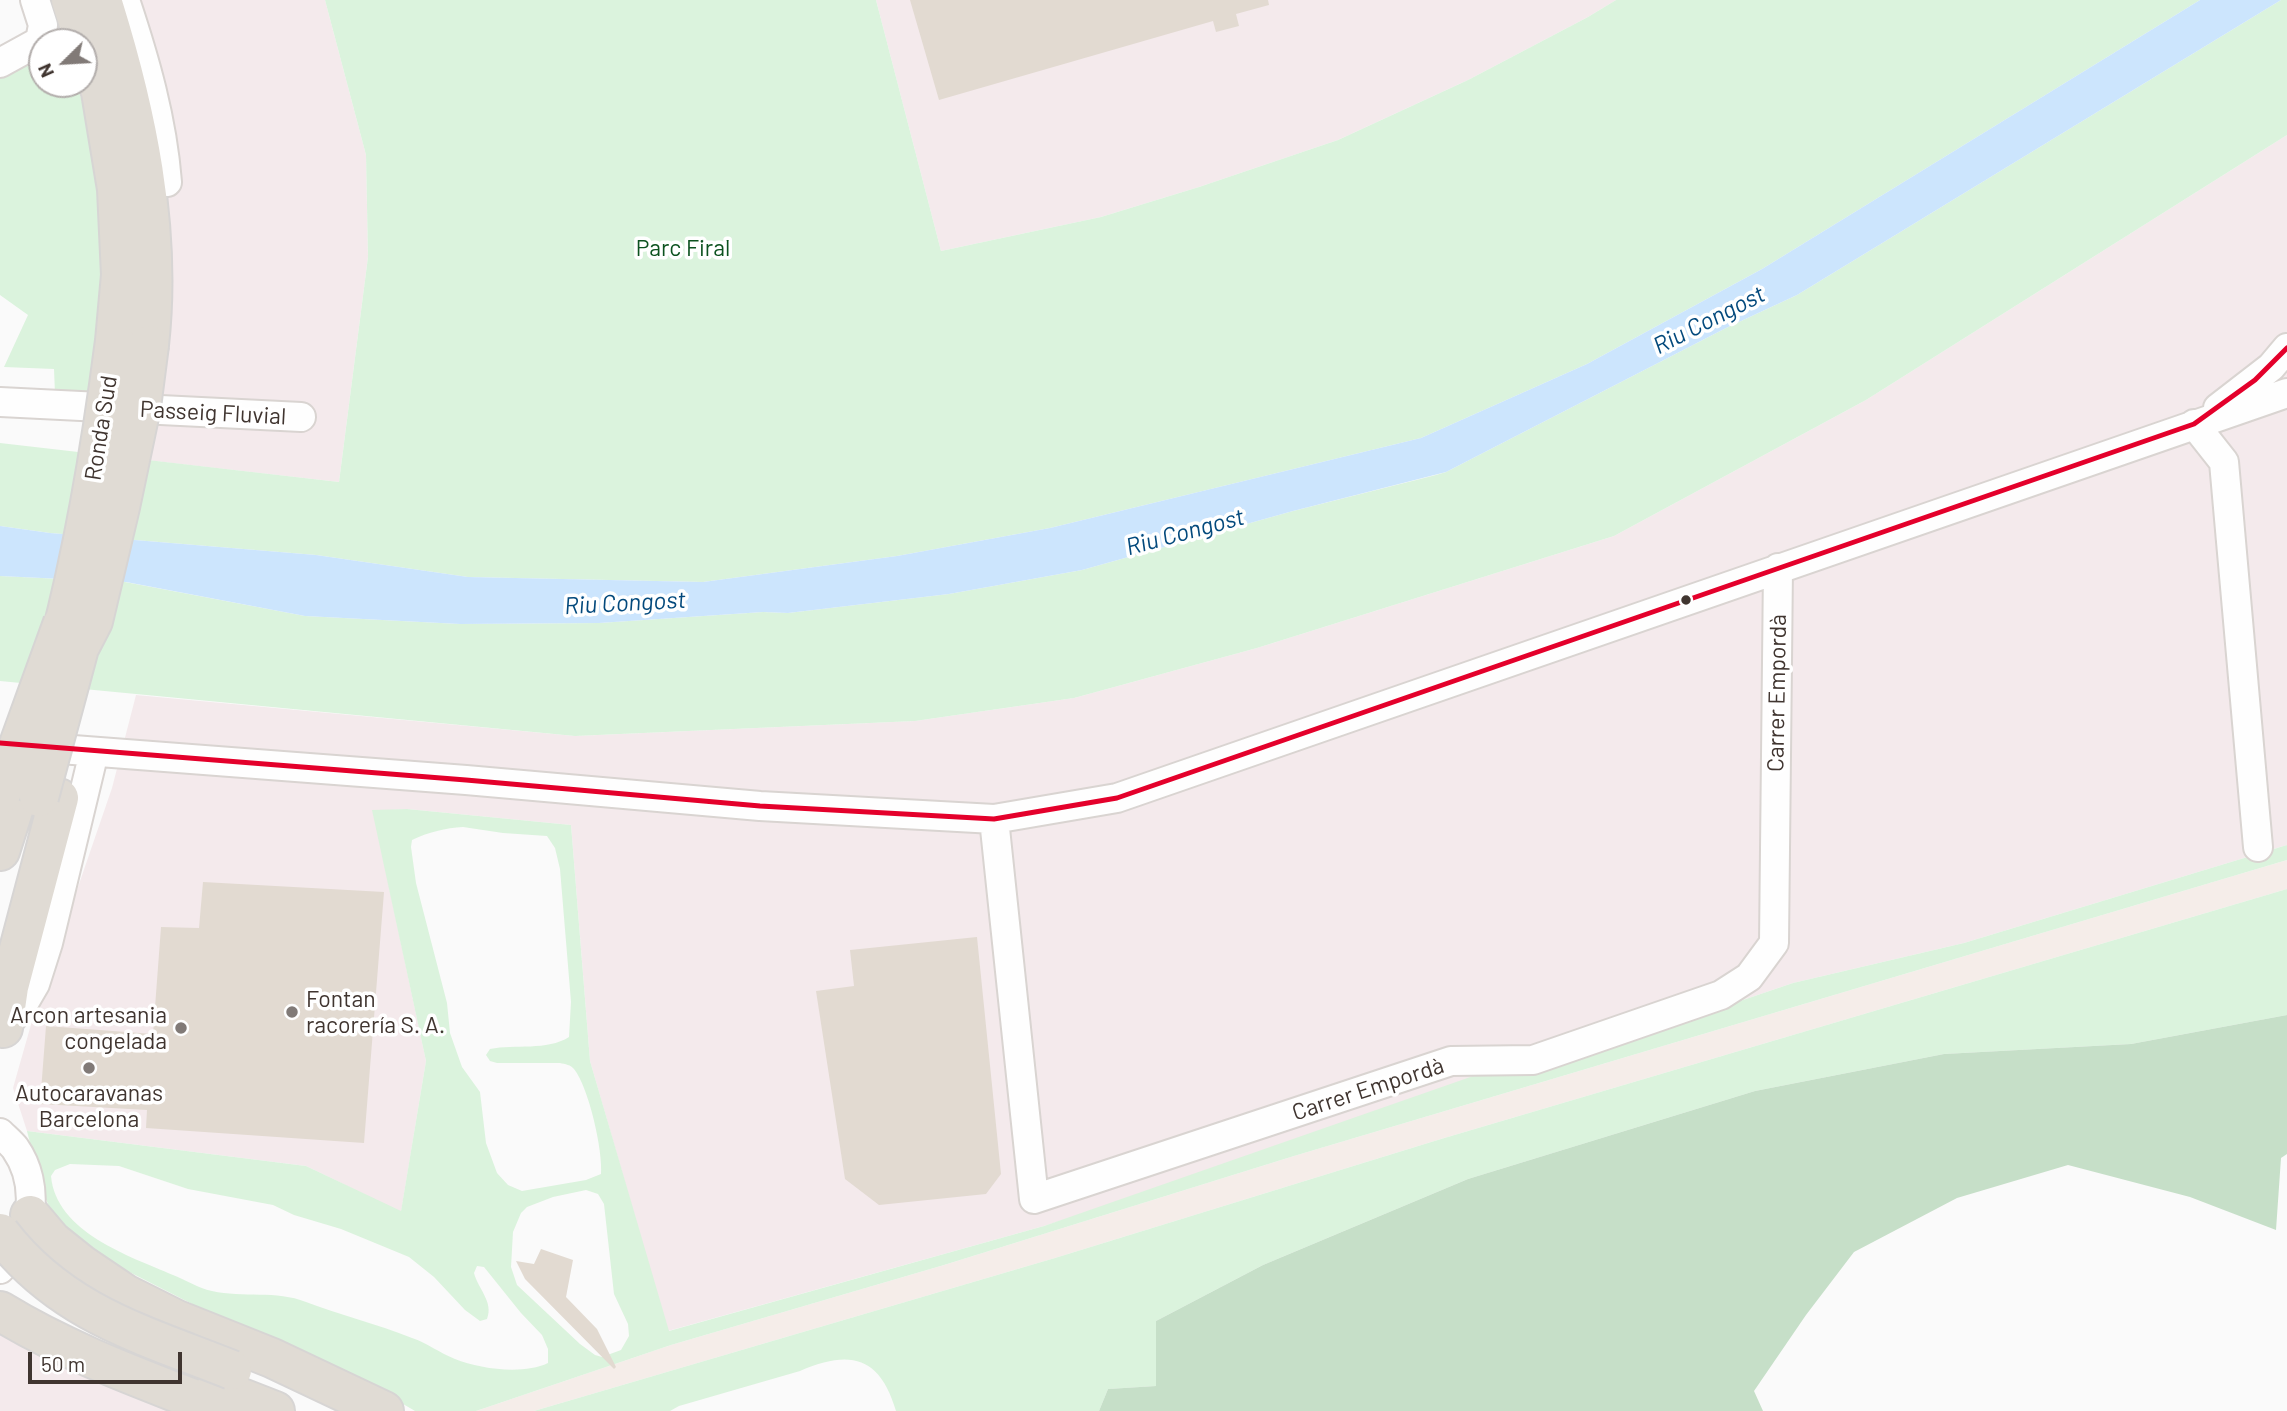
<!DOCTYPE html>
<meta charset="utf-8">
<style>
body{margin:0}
#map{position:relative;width:2287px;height:1411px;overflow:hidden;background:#fafafa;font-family:Barlow,sans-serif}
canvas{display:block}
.north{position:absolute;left:28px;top:28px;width:70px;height:70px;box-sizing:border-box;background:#fff;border:2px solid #b3aeac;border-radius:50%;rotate:246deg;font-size:19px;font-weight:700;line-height:28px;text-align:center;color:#403530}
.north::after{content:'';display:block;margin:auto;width:24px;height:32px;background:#817a77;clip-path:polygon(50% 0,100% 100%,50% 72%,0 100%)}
.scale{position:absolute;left:28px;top:1352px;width:154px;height:32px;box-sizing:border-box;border:4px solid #403530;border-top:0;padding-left:9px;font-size:21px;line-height:24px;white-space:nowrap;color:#403530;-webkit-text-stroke:5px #fff;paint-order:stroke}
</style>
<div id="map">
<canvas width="2287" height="1411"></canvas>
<div class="north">N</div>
<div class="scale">50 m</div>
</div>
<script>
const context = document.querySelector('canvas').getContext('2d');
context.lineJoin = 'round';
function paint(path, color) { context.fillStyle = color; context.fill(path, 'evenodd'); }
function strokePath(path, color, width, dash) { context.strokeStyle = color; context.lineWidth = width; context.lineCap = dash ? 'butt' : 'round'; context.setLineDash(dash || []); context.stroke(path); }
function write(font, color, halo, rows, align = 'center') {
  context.font = font + ' Barlow,sans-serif'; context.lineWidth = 7; context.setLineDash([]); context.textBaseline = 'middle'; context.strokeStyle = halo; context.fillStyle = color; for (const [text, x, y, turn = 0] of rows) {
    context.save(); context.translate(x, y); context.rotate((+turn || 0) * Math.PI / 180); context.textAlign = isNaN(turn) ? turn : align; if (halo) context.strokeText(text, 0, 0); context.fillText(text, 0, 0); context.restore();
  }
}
paint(new Path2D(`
 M87,0H325L366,155L368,257L339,482L111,456L133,331Z
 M876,0H1616L1588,17L1468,80L1338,140L1199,187L1101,217L941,251Z
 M2287,135V845L1964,943L1793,983L1640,1035L1044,1226L668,1331L590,1061L571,825L407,809L373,811L426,1061L401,1212L306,1166L27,1131L13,1088L32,1021L112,788L136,695L575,736L915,721L1074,698L1257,648L1614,536L1866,400Z
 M0,1311L224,1411H0Z`), '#f4eaec');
paint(new Path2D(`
 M2287,860V889L1441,1139L1055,1258L534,1411H476L671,1345L944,1265L1294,1156Z`), '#f5ede9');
paint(new Path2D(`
 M325,0H876L941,251L1101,217L1199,187L1338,140L1468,80L1588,17L1616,0H2200L1762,269L1587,364L1421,438L1050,528L897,556L703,582L468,577L316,555L50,533L0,526V443L339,482L368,257L366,155Z
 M2281,0H2287V135L1866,400L1614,536L1257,648L1074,698L915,721L575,736L0,681V576L125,582L305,616L460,624L599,623L763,612L788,613L949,594L1082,570L1293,511L1436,475L1446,472L1726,328L1797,295Z
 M42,57V84H78L94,158L103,262L92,398L55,394L54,369L4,367L28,315L0,295V78Z
 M407,809L571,825L590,1061L669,1331L1044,1226L1479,1074L1640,1035L1793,983L1964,943L2287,845V860L1294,1156L944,1265L671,1345L476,1411H415L386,1394L208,1312L92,1253L60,1233L41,1187L27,1131L306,1166L401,1211L426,1061L372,810ZM463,827L503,833L547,836L555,848L560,869L571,1002L569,1037C547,1051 515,1044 490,1049L486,1055L490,1061L497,1063H560C565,1064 571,1065 574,1069C589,1088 603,1151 601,1174L586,1180L522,1191L508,1185L497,1173L486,1143L480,1092L462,1067L450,1033L447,1003L416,883L411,847L412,840C428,832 446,828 463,827ZM70,1164L119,1166L188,1189L273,1205L294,1215L341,1229L409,1257L434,1277L465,1310L480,1321L487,1319C494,1302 478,1289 474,1273L477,1266L484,1267L521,1313L542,1335L548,1349V1363C523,1375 480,1369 455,1359C440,1353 427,1343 412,1338C377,1324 341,1315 306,1302C276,1290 243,1298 212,1291C198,1288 186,1280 173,1275C129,1256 56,1232 51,1176L55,1170ZM586,1190L598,1194L604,1204L614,1294L628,1324L629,1336L621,1350L602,1357L595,1355L580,1344L517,1285L511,1267L513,1232L521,1213L527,1207L553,1197Z
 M2287,889V1015L2131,1044L1944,1054L1755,1091L1468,1179L1263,1265L1156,1321V1386L1108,1389L1099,1411H896C880,1357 851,1349 800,1371L679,1406L670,1411H534L1055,1258L1441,1139Z`), '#dbf3dd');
paint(new Path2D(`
 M2287,1015V1154L2281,1158L2276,1230L2190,1197L2068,1165L1957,1198L1854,1252L1806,1315L1754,1391L1763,1411H1099L1108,1389L1156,1386V1321L1263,1265L1468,1179L1755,1091L1944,1054L2131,1044Z`), '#c6dfc8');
paint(new Path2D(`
 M2200,0H2281L1797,295L1726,328L1446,472L1293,511L1082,570L949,594L788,613L763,612L599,623L460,624L305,616L126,582L0,576V526L50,533L316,555L468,577L703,582L897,556L1050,528L1421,438L1587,364L1762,269Z`), '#cce5fd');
paint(new Path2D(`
 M910,0H1268L1269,5L1236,14L1239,26L1216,32L1213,21L939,100Z
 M203,882L384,892L364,1143L146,1128L147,1110L40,1104L46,1026L153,1034L161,927L199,928Z
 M977,937L1001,1174L986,1194L879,1205L845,1179L816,991L854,986L850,950Z
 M541,1249L573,1260L566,1297L597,1329L616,1367L614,1369L525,1279L516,1261L534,1264Z`), '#e2dad1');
const minor = new Path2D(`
 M125,0C145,60 162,119 167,182
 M0,63L40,41L43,25L35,0
 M0,402L301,417
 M2218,408L2271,367L2287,348
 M2194,424L2224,462L2258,847
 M34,747L466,780L760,806L994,819L1117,798L2287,393
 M994,819L1034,1199L1451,1061L1533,1060L1721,995L1749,977L1774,943L1778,568
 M4,1027L21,1008L35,984L48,943L94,752
 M0,1133C5,1138 11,1143 15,1148C41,1185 34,1240 0,1269`);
const highway = new Path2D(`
 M71,0L101,92L117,189L121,275L115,341
 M102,0C137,111 162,228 149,345
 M0,851L18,795
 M3,1028L9,987L59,798
 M30,1215L52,1241L82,1265L125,1294L177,1320L272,1358L384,1411
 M0,1311C70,1354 148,1381 224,1411
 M216,1388L275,1411`);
strokePath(minor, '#d9d4d1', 32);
strokePath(highway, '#d7d5d4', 42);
strokePath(minor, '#fefefe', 28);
strokePath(highway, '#e0dbd4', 38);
const highwayBridge = new Path2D(`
 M59,644C85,546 102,442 115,341
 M1,794L63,623
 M39,797L79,648L93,621L120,507L141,407L149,345
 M0,1233C61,1313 144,1335 232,1370`);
strokePath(highwayBridge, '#d7d5d4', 42, []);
strokePath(highwayBridge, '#e0dbd4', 38);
strokePath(new Path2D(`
 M0,743L466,780L760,806L994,819L1117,798L2194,424L2255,380L2287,348`), '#e4002b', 5);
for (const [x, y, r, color] of [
 [1686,600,6,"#403530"],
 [292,1012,7,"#817a77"],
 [181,1028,7,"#817a77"],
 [89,1068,7,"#817a77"]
]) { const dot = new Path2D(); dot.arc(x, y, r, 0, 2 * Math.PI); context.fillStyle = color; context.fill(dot); strokePath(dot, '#fff', 2.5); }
write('23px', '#0c521f', '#fff', [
 ["Parc Firal",683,248]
]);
write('23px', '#403530', '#fff', [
 ["Passeig Fluvial",213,413,3],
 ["Ronda Sud",101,428,-81],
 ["Carrer Empordà",1777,693,-89],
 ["Carrer Empordà",1368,1089,-18]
]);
write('23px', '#403530', '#fff', [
 ["Fontan",306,999],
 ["racorería S. A.",306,1025],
 ["Arcon artesania",167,1015,"right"],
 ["congelada",167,1041,"right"],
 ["Autocaravanas",89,1093,"center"],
 ["Barcelona",89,1119,"center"]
], 'left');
write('italic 24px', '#03497c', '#fff', [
 ["Riu Congost",1709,320,-27],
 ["Riu Congost",1185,532,-15],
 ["Riu Congost",625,603,-3]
]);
</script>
